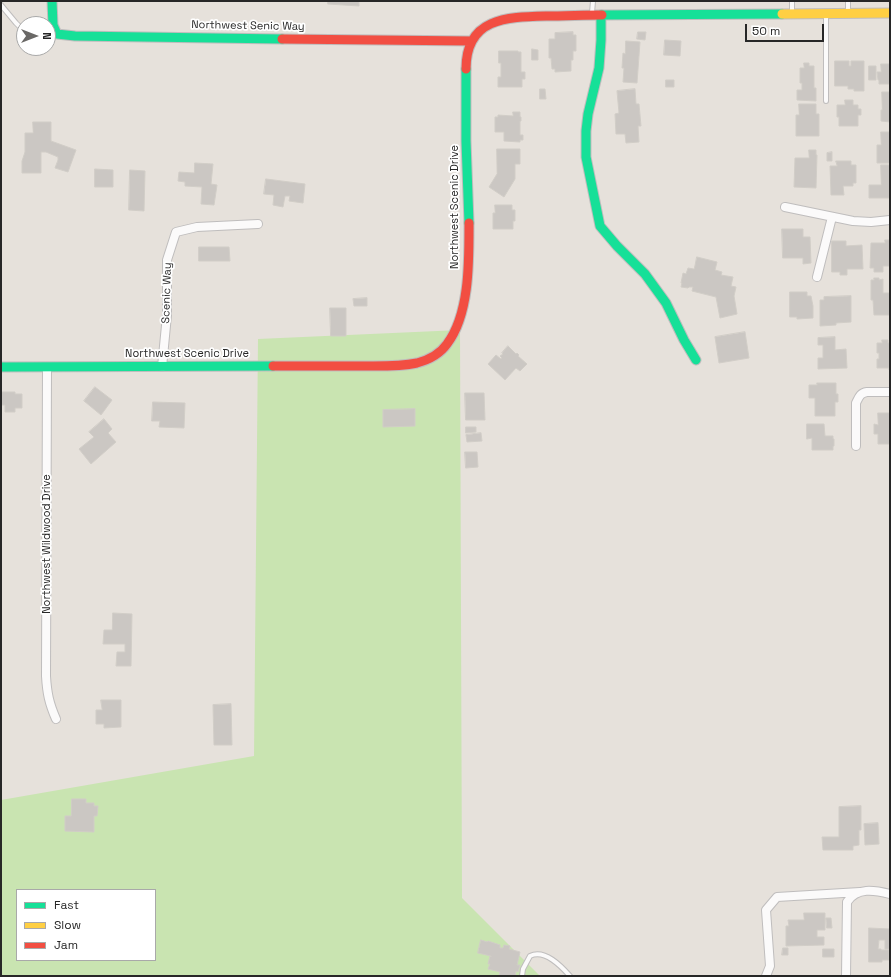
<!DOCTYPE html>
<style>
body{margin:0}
#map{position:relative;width:891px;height:977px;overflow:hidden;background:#e6e1db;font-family:"Space Grotesk",sans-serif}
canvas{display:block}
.frame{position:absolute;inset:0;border:2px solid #272727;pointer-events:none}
.legend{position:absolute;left:16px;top:889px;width:140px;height:72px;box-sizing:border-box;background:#fff;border:1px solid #a9a9a9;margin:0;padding:5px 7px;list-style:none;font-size:12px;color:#272727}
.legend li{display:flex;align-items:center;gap:8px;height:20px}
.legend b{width:20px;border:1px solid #a9a9a9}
.north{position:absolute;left:16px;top:16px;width:40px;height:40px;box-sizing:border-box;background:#fff;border:1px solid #a9a9a9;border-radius:50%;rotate:90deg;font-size:11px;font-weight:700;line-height:16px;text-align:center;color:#272727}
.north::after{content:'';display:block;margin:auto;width:14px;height:18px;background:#6a6866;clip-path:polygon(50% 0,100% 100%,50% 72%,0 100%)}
.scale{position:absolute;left:745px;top:24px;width:79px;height:18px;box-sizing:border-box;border:2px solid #272727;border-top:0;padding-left:5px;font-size:12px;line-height:14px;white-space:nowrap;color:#272727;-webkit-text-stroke:3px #fff;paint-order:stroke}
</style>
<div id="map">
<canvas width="891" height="977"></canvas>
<div class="frame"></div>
<ul class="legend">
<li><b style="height:5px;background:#16e098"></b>Fast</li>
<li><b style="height:5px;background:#ffcf43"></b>Slow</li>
<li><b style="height:5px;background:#f24e42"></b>Jam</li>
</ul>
<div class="north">N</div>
<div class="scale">50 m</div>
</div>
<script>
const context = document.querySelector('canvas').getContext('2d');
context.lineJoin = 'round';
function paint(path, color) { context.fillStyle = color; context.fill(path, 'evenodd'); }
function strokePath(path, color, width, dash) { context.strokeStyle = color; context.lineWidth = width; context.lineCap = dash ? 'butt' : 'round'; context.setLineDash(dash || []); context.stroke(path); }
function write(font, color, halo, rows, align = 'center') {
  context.font = font + ' "Space Grotesk",sans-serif'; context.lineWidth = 3.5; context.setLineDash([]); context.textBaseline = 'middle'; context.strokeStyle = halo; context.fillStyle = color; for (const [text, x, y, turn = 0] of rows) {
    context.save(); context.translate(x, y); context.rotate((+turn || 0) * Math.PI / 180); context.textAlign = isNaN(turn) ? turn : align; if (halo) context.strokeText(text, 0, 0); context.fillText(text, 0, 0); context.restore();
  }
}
paint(new Path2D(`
 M460,330L462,898L540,976H1V800L254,756L258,339ZM17,890H155V960H17Z`), '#c9e4b1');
const building = new Path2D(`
 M328,1H359V6L328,4Z
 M573,32V35H576V51H573V60H571V71L555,72V69H552L551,58H549V39H555V33Z
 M638,32H646L645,40L637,39Z
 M665,40L681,41L680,56L664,55Z
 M626,41L640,42L637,83L623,82L624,68H622L623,53L625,54Z
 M532,49L538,50V60H532Z
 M499,51H518V52H521V72H525V79H522V87H498V77H501V63H499Z
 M835,61H849V66H851V61H864V91H854V89H848V86H835Z
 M804,63H809V66H814V88H816V101L797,100V90H802V83H800V68H804Z
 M881,64H890V84H879V80H878L877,72H881Z
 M869,66H876V80H869Z
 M666,80H674V87H666Z
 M540,89H545L546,99H540Z
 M635,89L636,104H639L641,126H638L639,142L626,143L625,134H616L615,114L619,113L617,91Z
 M882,92H890V122L881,121V110H882Z
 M845,100H853V105H858V109H861V115H858V126H839V117H837V105H845Z
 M799,104H816V114H819V136H796V115H799Z
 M513,112H520V117H521V121H520V135H523V140H520V142L504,141V132H495V117H498V115L513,116Z
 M33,122H51V141L76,150L68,172L55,168L58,160V157L46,152H41V173H22V161L25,152V133H33Z
 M881,132H890V163H877V145H881Z
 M497,149H520V164H515V179L504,197L489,187L497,174Z
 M809,150H816V155H817L816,188L794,187L795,158H809Z
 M832,152V161H827V153Z
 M836,161H851V165H856V183H853V186H843L844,195H831L830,166H837Z
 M195,163L213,164L211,184L217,185L214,205L201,204L202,187L185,186V182L178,181L179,172L194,173Z
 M881,165H890V198H869V185H881Z
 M95,169L113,170V187H95Z
 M130,170L145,171L144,211L129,210Z
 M266,179L305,184L303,203L289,201L290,196H285L283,207L273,205L274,195L264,194Z
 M495,205H512V210H515V221H513V229H493V213H495Z
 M782,229H803V237H810L811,263L803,264V258H783Z
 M885,240H890V266H883V272H874V268H870L871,243H885Z
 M832,241H846V246L862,245L863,269H847V275H840V272H832Z
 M199,247H229L230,261H199Z
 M697,257L717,262L715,270L722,272L721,275L733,277L731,286L736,287L734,296L737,314L720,318L716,297L692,291L693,287H689L688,288L681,287L682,283H681L683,273L686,274L688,268L694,269Z
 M874,278H879V280L883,279V293H890V315H874L873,300H871V280H874Z
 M790,292H807V296H811L813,306V318L797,319V317H790Z
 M851,296V322L836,323V325L820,326V300H824V297Z
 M367,298V306H354L353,299Z
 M330,308H346V336H331Z
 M745,332L749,358L719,363L715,337Z
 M835,337V350L846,349L847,368L818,369V358H823V345H818V338Z
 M882,340H888V343H890V370H889V368H877V359H879V353H877V343H882Z
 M508,346L516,354L517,353L519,355L518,356L527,364L520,371L516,368L505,380L488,364L496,355L501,359L502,358L500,356L503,354L502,353Z
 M817,383H836V394H838V402H835V416H815V398H809V385H817Z
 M95,387L112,400L101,415L84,401Z
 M1,392H15V394H22V408H15V412H5V405H1Z
 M465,393H484L485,420H466Z
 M153,402L185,403L184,428L159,427L160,421H152Z
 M415,409V426L383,427V410Z
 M878,413H890V444H878V434H874V424L878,425Z
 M104,419L112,429L108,433L116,442L91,464L79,449L94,437L89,432Z
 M807,424H824L825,436H833V439H834V446H833V450H812V438L807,439Z
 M466,427H476V432L466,433Z
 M481,433L482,441L467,442L466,435Z
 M465,452H477L478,467L466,468Z
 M113,613L132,614L131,666H116L117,652H125V644H103L104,630H112Z
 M101,700H121V727L104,728V724H96V710H102Z
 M231,704L232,745H214L213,705Z
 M72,799H86V803H94V806H98L97,816H94V832L65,831V816H71Z
 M861,806V830H859V845L853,846V850H823L822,837H839V807Z
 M878,823L879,844L865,845L864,824Z
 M804,913H825V930H817V937H824V945L786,946V926H789L788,920H804Z
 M826,918H831L832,928H827Z
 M869,928L890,929V949H885V940H879L878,949H881V950H889V960H882V962H869Z
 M481,940L487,942L488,941L500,945V948H503L504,945L510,946L509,949L520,952L517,965H520L518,972L516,971L515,976H499L500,972L488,969L490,964H488L490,956L491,957V956L478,953Z
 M783,948H788V955H782Z
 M823,949H834V957H823Z`);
paint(building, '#cbc7c3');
strokePath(building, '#d1cdc7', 1);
const lane = new Path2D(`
 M792,1V12
 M848,1V13
 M1,5L16,23L24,31
 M592,13L593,1
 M826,14V101
 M48,39L52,38L56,34
 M522,976L523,969L530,956C545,949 561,966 570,976`);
const street = new Path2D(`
 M785,207L853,221L871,222L890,220
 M817,277L832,217
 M47,367L46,676C47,693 49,703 56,719
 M162,367L167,315V260L176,232L197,227L258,224
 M856,446V403C859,397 860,393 867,392H890
 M766,976L770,966L766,910L777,897L860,892
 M846,976L847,902C857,887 874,890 890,894`);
const fast = new Path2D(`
 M52,1L53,25L57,34L75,36L282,39
 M601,15V40L599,68L588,114L586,131V157L600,226L617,246L645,274L666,303L684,340L696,360
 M602,15L782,14
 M466,69V141L469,223
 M1,367L273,366`);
const slow = new Path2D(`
 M782,14L890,13`);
const jam = new Path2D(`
 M282,39L472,41
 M466,69C466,18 506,17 546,16C565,16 584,15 602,15
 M273,366C302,366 330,366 359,366C378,366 398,367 417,363C428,360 440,354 447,344C470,314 469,260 469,223`);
strokePath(lane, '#bfbdbd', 6);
strokePath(street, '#bfbdbd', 10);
strokePath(fast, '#bfbdbd', 11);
strokePath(slow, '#bfbdbd', 11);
strokePath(jam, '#bfbdbd', 11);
strokePath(lane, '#fbfafa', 4);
strokePath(street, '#fbfafa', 8);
strokePath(fast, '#16e098', 9);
strokePath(slow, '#ffcf43', 9);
strokePath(jam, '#f24e42', 9);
write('11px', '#272727', '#fff', [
 ["Northwest Senic Way",248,26,1],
 ["Northwest Scenic Drive",455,207,-90],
 ["Scenic Way",167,293,-88],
 ["Northwest Scenic Drive",187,354],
 ["Northwest Wildwood Drive",47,544,-90]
]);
</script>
